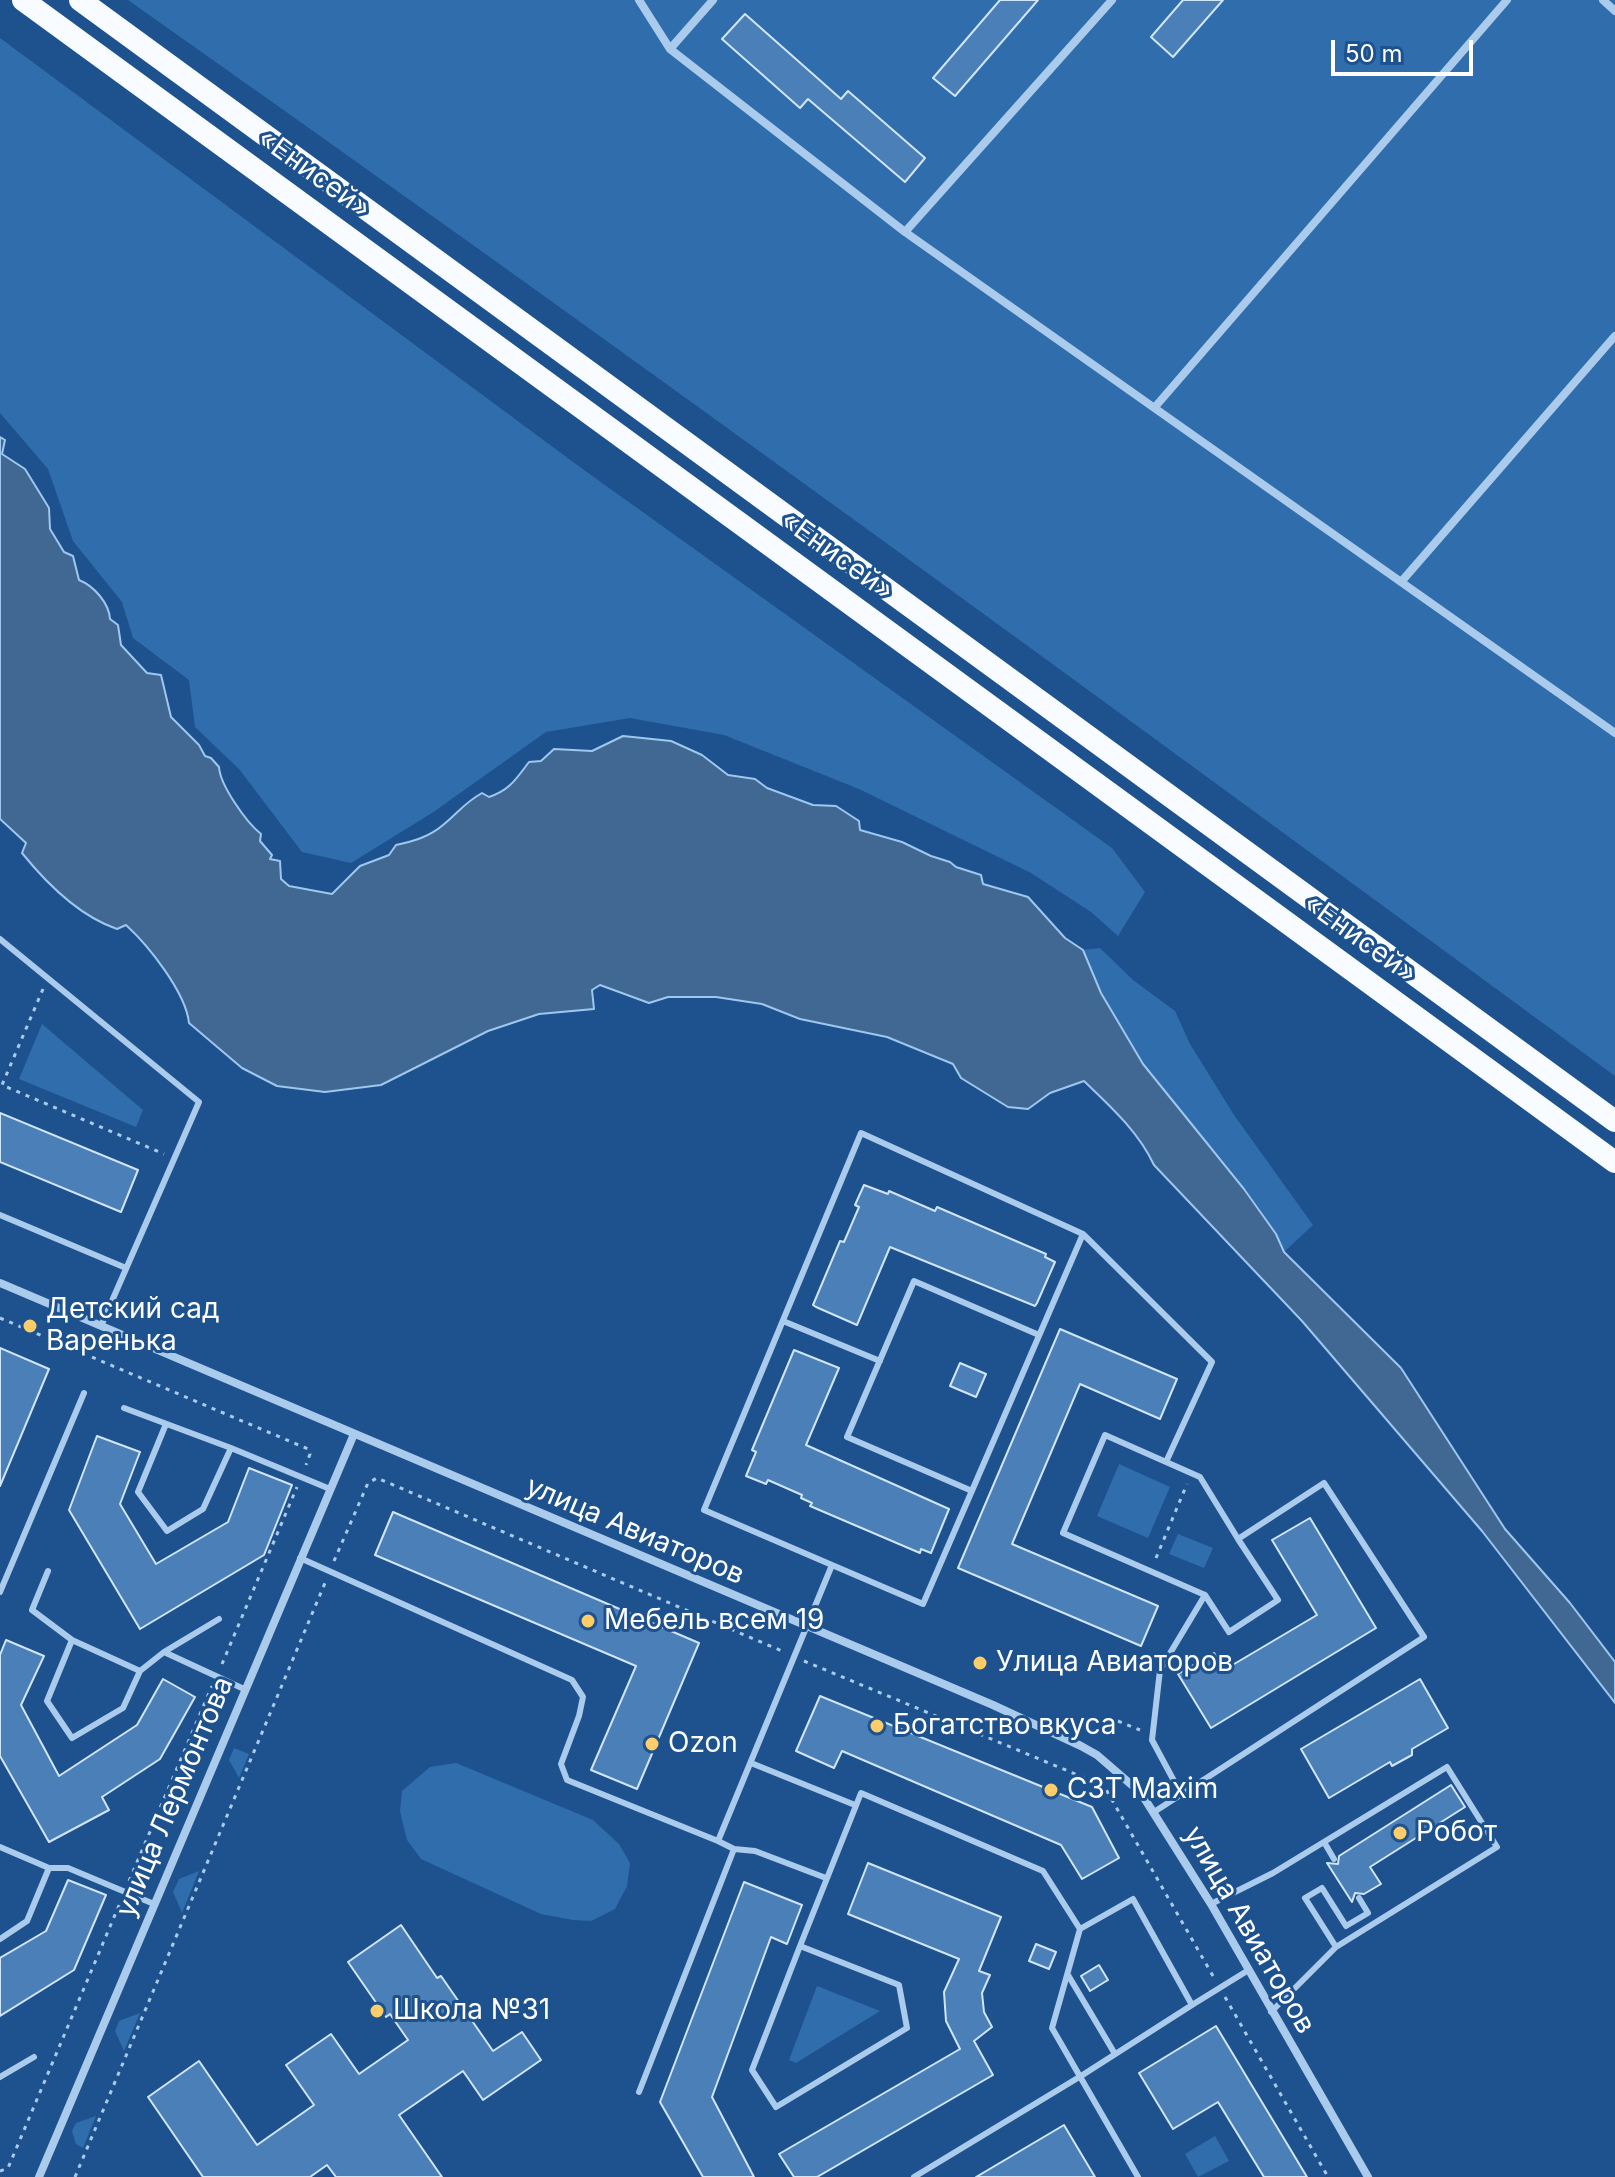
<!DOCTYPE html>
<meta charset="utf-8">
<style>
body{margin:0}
#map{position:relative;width:1615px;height:2177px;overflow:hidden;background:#1d528e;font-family:Inter,sans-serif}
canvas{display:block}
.scale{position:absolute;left:1331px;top:40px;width:142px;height:36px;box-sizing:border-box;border:4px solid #fff;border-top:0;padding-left:10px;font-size:24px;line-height:28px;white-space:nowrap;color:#fff;-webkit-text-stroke:6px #1d528e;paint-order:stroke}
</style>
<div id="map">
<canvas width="1615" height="2177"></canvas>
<div class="scale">50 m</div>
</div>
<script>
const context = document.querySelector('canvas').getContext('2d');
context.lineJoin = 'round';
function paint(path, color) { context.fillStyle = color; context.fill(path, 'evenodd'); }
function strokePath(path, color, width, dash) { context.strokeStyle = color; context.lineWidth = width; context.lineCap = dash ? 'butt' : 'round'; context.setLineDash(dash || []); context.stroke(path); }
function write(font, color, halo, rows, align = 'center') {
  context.font = font + ' Inter,sans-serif'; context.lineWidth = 6; context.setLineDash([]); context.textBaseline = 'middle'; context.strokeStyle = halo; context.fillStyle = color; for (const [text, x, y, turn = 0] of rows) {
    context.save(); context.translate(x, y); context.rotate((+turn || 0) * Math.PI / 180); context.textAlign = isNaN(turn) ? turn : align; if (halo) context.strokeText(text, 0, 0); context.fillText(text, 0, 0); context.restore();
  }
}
paint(new Path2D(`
 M128,0H1615V1076C1122,714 628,352 128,0Z
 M0,38L584,470L1112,848L1145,892L1118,936L1091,912L1031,873L859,789L724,735L630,718L546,732L432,813L351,863L302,852L239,769L195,727L189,680L133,638L122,602L73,541L48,469L0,413Z
 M1100,948L1133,980L1175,1011L1190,1044L1234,1115L1313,1225L1284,1252C1259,1196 1205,1141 1166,1094C1130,1051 1104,1001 1083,950Z
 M42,1024L143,1110L136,1127L19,1079Z
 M1119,1464L1170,1487L1148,1538L1097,1516Z
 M1178,1534L1213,1548L1204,1568L1169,1554Z
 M234,1748L249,1754L239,1778L229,1760Z
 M456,1763L593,1820L619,1844L630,1863L627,1886L615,1909L591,1921L573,1920L541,1914L421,1859L407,1840L400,1811L402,1791L430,1767Z
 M199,1871L182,1913L173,1892L179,1879Z
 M817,1986L880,2011L796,2063L789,2060Z
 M140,2013L124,2051L115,2031L119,2021Z
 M96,2116L83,2148L76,2144L72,2131L76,2123Z
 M1215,2136L1229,2161L1198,2177L1185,2154Z`), '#306dac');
const water = new Path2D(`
 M0,437L5,440L2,454L25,469L49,508L50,529L64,552L73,556L79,580C94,586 109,603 110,619L118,625L121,645L147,673L161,675L171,717L199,745L205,756L211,758L219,767C220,785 246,822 261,834L260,841L272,855L270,859L280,861L281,879L289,886L332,894L360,866L389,855L396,845C414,841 429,837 443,825C458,813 464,803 482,793L489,797C510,790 516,779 529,762L541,761L554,749L592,751L623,736L671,741L702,755L728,775L755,779L767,788L813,805L836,806L859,821L860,830L902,842L931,856L950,862L956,867L981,875L983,884L1028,897L1065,938L1083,950L1101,993L1143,1064L1244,1189L1276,1234L1284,1252L1401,1368L1505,1529L1570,1603L1615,1662V1703L1482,1531L1302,1321L1154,1165C1138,1131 1110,1106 1084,1081L1050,1093L1028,1109L1008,1107L961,1078L953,1064L887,1037L800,1019L762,1004L716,997H668L649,1003L600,985L592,990L594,1009L539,1014L488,1031L381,1085L325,1092L277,1086L242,1068L189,1023C186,993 149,946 126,925L117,929C79,916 47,884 22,853L26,843L0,819Z`);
paint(water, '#416893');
strokePath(water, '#9ec7ef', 2);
const building = new Path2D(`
 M1000,0H1038L955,96L933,78Z
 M1183,0H1223L1173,57L1151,37Z
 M745,14L841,99L848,91L925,158L905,182L808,99L800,108L722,39Z
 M0,1113L138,1170L121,1212L0,1162Z
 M864,1185L888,1194L889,1191L935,1211L937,1207L1046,1254L1045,1257L1055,1262L1037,1303L1035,1306L890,1247L857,1325L816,1307L813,1305L840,1241L844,1242L859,1207L855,1205Z
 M1060,1329L1177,1379L1160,1419L1080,1384L1012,1544L1158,1606L1141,1646L958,1568Z
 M0,1348L49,1369L0,1486Z
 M794,1350L839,1368L806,1445L949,1509L931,1553L921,1549L920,1553L810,1506L812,1503L801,1498L802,1495L768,1480L766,1484L746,1476L756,1452L752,1450Z
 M960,1363L986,1374L976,1397L950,1386Z
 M97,1436L140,1452L120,1504L156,1564L228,1522L249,1468L292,1485L264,1555L140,1629L69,1510Z
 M393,1512L699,1643L637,1789L591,1770L636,1666L375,1555Z
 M1310,1518L1376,1628L1211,1728L1178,1674L1214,1653L1224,1670L1317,1615L1272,1540Z
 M6,1640L44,1656L21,1705L59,1776L137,1725L163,1679L195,1697L160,1759L102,1797L109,1810L49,1842L0,1756V1655Z
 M1420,1679L1448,1728L1412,1749V1755L1392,1766L1390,1762L1329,1798L1301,1749Z
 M820,1696L1092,1807L1119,1858L1082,1879L1061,1845L842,1751L834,1768L796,1751Z
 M1451,1785L1465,1807L1370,1867L1381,1884L1364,1894L1355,1893L1352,1902L1327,1863L1338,1864L1339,1856Z
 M868,1863L1001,1917L979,1971L990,1975L982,1993L984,2012L992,2027L974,2041L993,2075L817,2177H794L779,2154L960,2049L946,2021L944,1992L959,1959L848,1914Z
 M68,1880L106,1895L74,1970L0,2016V1958L46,1931Z
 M744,1882L802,1905L787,1944L771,1937L712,2097L754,2177H703L660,2102Z
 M401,1925L437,1978L441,1976L493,2051L522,2032L541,2060L483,2100L463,2071L399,2115L442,2177H336L327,2165L310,2177H203L148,2097L199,2061L257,2145L314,2105L286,2065L331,2034L359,2074L408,2040L390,2014L386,2017L348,1962Z
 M1036,1944L1056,1952L1049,1969L1029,1961Z
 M1099,1965L1108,1980L1090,1991L1081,1976Z
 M1216,2026L1292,2152L1307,2177H1264L1218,2102L1173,2129L1139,2073Z
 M1064,2125L1095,2177H976Z`);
paint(building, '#4a7fb8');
strokePath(building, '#d1e5fa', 2);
strokePath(new Path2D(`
 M43,989L2,1085L164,1154
 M0,1318L308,1449L310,1454L306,1465
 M1156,1558L1187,1484
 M334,1561L368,1483L377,1478L782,1651
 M804,1661L1104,1786L1213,1976
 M222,1664L297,1487
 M1118,1721L1140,1730
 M129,1881L212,1686
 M1225,1997L1328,2177
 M0,2171L8,2168L120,1903
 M75,2177L325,1583`), '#abcbed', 3, [4, 6]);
strokePath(new Path2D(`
 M0,939L199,1102L101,1326
 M0,1215L126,1268
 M783,1321L880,1361
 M124,1408L231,1448L203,1509L167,1531L138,1492L166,1424
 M231,1448L330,1489
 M972,1491L847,1437L914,1281L1039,1335
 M300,1558L572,1680L583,1697L579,1716L561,1764L567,1780L718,1841
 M832,1565L704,1510L861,1133L1083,1234L1212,1362L1166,1462
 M48,1571L32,1610L72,1640L47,1701L72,1738L123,1708L140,1671L164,1652L244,1689
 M0,1592L84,1393
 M1205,1595L1063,1533L1105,1435L1200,1477L1238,1539
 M72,1640L140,1671
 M164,1652L219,1619
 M751,1763L855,1805
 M1154,1812L1424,1637L1324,1483L1238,1539L1278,1600L1229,1632L1205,1595L1160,1670L1152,1740L1181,1794
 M1324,1842L1334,1859
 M0,1847L49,1868
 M734,1849L755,1851L826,1878
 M1211,1904L1273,1873L1447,1767L1497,1847L1336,1947L1271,2012
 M0,1939L27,1921L49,1868H68L154,1904
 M800,1946L752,2070L776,2107L907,2028L899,1985L800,1946L861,1793L1043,1871L1080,1929
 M1336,1947L1305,1898L1322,1888L1346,1926L1368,1913L1359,1898
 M1068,1975L1115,2054
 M0,2077L34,2057
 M639,2092L734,1849L718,1841L832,1565L923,1604L1083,1234
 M914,2177L1081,2076L1192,2005
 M1138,2177L1052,2028L1080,1929L1133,1899L1192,2005L1247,1971`), '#abcbed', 6);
strokePath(new Path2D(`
 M639,0L670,49L905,232L1615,733
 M1603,0L1615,11
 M670,49L713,0
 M905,232L1112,0
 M1155,407L1507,0
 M1401,582L1615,336
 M0,1283L993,1705L1081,1746L1097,1755L1141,1793L1211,1904L1368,2177
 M39,2177L354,1434`), '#abcbed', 8);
strokePath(new Path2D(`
 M23,0L1615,1162
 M80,0L1615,1121`), '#f8fbff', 22);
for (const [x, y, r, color] of [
 [30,1326,8,"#fdcd69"],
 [588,1621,8,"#fdcd69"],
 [980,1663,8,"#fdcd69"],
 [877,1726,8,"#fdcd69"],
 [652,1744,8,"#fdcd69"],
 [1051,1790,8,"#fdcd69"],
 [1400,1833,8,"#fdcd69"],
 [377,2011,8,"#fdcd69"]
]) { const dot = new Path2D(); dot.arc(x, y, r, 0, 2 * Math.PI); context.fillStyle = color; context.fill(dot); strokePath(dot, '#1d528e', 3); }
write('28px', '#fff', '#1d528e', [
 ["«Енисей»",314,174,36],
 ["«Енисей»",837,556,36],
 ["«Енисей»",1360,939,36],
 ["улица Авиаторов",635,1531,23],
 ["улица Лермонтова",175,1797,-67],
 ["улица Авиаторов",1249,1930,60]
]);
write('28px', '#fff', '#1d528e', [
 ["Детский сад",46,1310],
 ["Варенька",46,1342],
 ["Мебель всем 19",604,1621],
 ["Улица Авиаторов",996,1663],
 ["Богатство вкуса",893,1726],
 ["Ozon",668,1744],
 ["СЗТ Maxim",1067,1790],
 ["Робот",1416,1833],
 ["Школа №31",393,2011]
], 'left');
</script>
